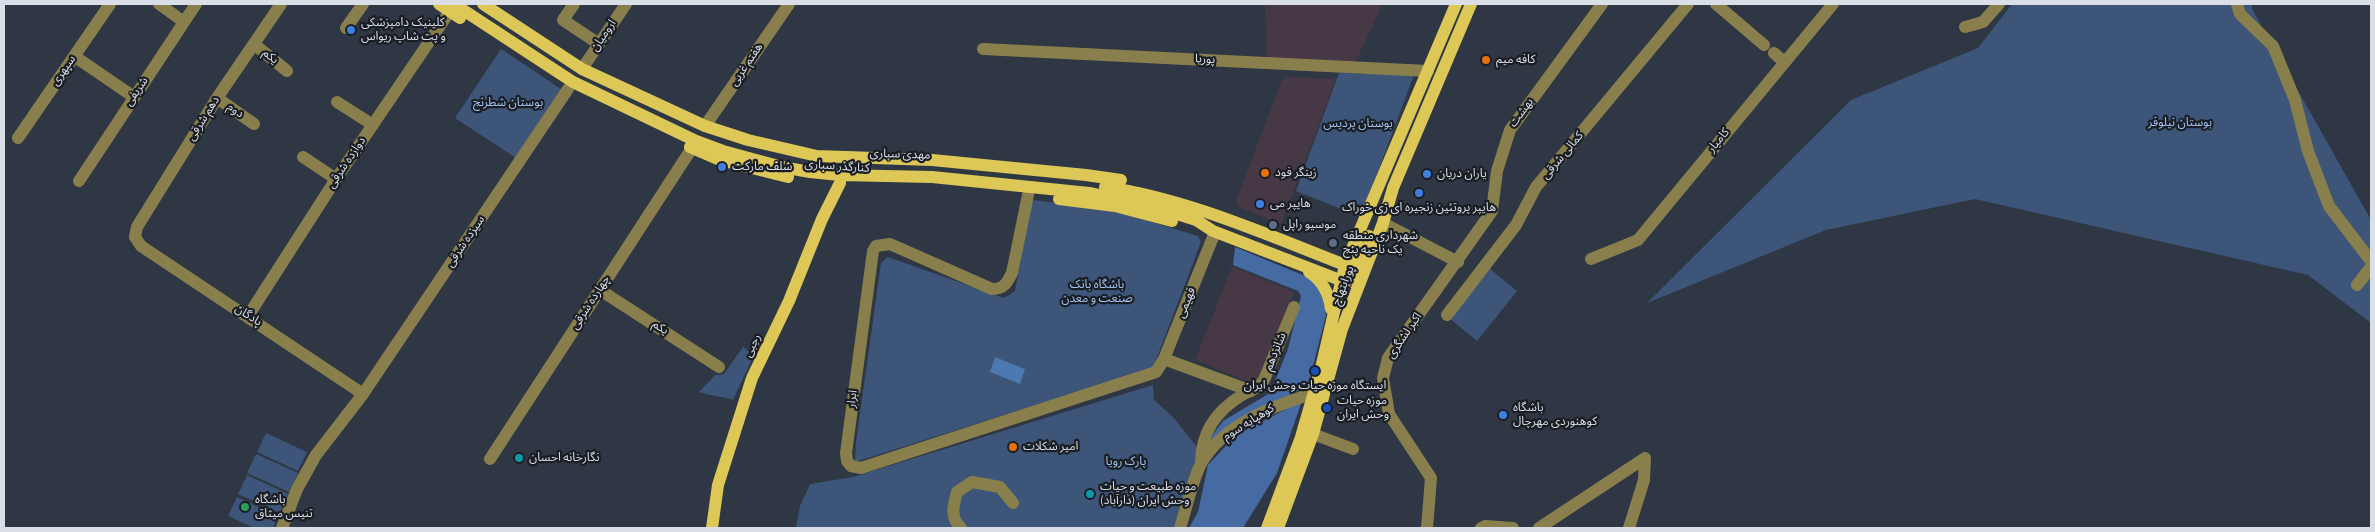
<!DOCTYPE html>
<meta charset="utf-8">
<style>
body{margin:0}
#map{position:relative;width:2375px;height:532px;overflow:hidden;background:#2e3743;font-family:"Source Sans 3",sans-serif}
canvas{display:block}
.frame{position:absolute;inset:0;border:5px solid #dadfe7;pointer-events:none}
</style>
<div id="map">
<canvas width="2375" height="532"></canvas>
<div class="frame"></div>
</div>
<script>
const context = document.querySelector('canvas').getContext('2d');
context.lineJoin = 'round';
function paint(path, color) { context.fillStyle = color; context.fill(path, 'evenodd'); }
function strokePath(path, color, width, dash) { context.strokeStyle = color; context.lineWidth = width; context.lineCap = dash ? 'butt' : 'round'; context.setLineDash(dash || []); context.stroke(path); }
function write(font, color, halo, rows, align = 'center') {
  context.font = font + ' "Source Sans 3","Noto Sans Arabic",sans-serif'; context.lineWidth = 4.5; context.setLineDash([]); context.textBaseline = 'middle'; context.strokeStyle = halo; context.fillStyle = color; for (const [text, x, y, turn = 0] of rows) {
    context.save(); context.translate(x, y); context.rotate((+turn || 0) * Math.PI / 180); context.textAlign = isNaN(turn) ? turn : align; if (halo) context.strokeText(text, 0, 0); context.fillText(text, 0, 0); context.restore();
  }
}
paint(new Path2D(`
 M1265,4H1383L1355,63L1267,58Z
 M1288,77L1336,79L1281,224L1240,208L1236,201L1282,80Z
 M1232,267L1294,292L1257,385L1195,360Z`), '#473846');
paint(new Path2D(`
 M2012,4H2252V9L2371,220V323L2308,275L1975,199L1826,230L1647,303L1851,100L1978,48Z
 M501,49L561,89L516,158L455,118Z
 M1339,73L1414,75L1361,217L1296,191Z
 M1032,200L1109,209L1198,236L1201,242L1153,368L855,462L856,442L881,263L888,257L1004,298L1015,291Z
 M1489,268L1517,291L1477,341L1449,318Z
 M743,347L754,355L733,400C722,396 711,396 699,392L715,375L724,374Z
 M1153,385L1154,400L1173,417L1197,447L1196,464L1175,528H796L800,506L810,484L853,477Z
 M266,433L307,452L298,471L257,452Z
 M256,454L298,473L289,492L247,473Z
 M247,475L288,494L280,513L238,494Z
 M237,497L278,516L273,528H254L228,516Z`), '#3c5579');
paint(new Path2D(`
 M1235,247L1305,276L1322,288L1326,315L1308,386L1229,426L1212,443L1208,441L1223,421L1270,393L1288,349L1301,296L1298,291L1233,265Z
 M1302,401L1277,473L1243,528H1189L1198,512L1208,465L1236,435Z`), '#456ba2');
paint(new Path2D(`
 M995,357L1025,369L1020,384L990,372Z`), '#4c79af');
strokePath(new Path2D(`
 M159,4L184,22
 M281,4L217,98L137,227L135,237L141,246L363,394
 M574,4L563,20L599,44
 M1716,4L1764,45
 M2237,4L2240,14L2273,46L2295,100L2308,151L2329,206L2371,261
 M1965,27L1983,22L1999,4
 M346,28L363,4
 M254,44L287,71
 M983,49L1428,71
 M1774,53L1784,62
 M74,56L134,97
 M582,69L626,4
 M217,98L254,124
 M337,102L373,125
 M705,126L789,4
 M18,138L110,4
 M303,157L336,179
 M79,181L196,4
 M1028,195L1012,273C1007,283 1004,289 992,289L890,244L876,246L873,251L846,453L847,461L851,466L861,468L1156,372L1164,359L1215,232
 M1383,223L1458,262
 M1591,259L1638,240L1833,4
 M2357,285L2371,267
 M600,290L719,367
 M1447,315L1516,225L1536,187L1688,4
 M248,316L336,179L450,11
 M1164,359L1251,391
 M1313,434L1353,449
 M490,459L692,148
 M1201,463C1201,432 1216,411 1242,395C1251,390 1258,389 1264,380L1294,307
 M282,528L297,489L316,455L363,394L568,89
 M961,528C950,518 953,506 957,492L972,482L1000,487L1013,503
 M1180,528C1186,510 1193,477 1202,462C1225,423 1274,406 1314,393
 M1427,528L1431,478L1389,414L1383,378L1388,358L1492,211L1497,171L1510,130L1602,4
 M1481,528L1485,526L1513,528
 M1539,528L1645,458L1644,480L1629,528`), '#897f4d', 12);
strokePath(new Path2D(`
 M439,4L460,18
 M454,4L573,82L696,141L723,151L782,167L810,172L839,175L932,177L1089,193L1152,206L1196,220L1213,231L1340,280
 M483,4L582,69L705,126L748,140L817,156L932,160L1086,175L1121,180
 M690,147L720,160L788,177
 M1105,187C1188,199 1267,235 1345,265L1353,275
 M1059,199L1115,206L1172,221
 M1309,272C1323,281 1329,293 1331,309
 M1351,282L1369,236
 M712,528L718,485L752,378L789,301L822,219L840,183
 M1267,528L1301,437L1321,368L1345,265L1456,4
 M1278,528L1313,434L1342,329L1383,223L1393,188L1471,4`), '#dcc757', 12);
for (const [x, y, r, color] of [
 [351,30,5,"#3f7fe0"],
 [1486,60,5,"#e8710a"],
 [722,167,5,"#3f7fe0"],
 [1265,173,5,"#e8710a"],
 [1427,174,5,"#3f7fe0"],
 [1419,193,5,"#3f7fe0"],
 [1260,204,5,"#3f7fe0"],
 [1273,225,5,"#5c6f8a"],
 [1333,243,5,"#5c6f8a"],
 [1315,371,5,"#1a4fb4"],
 [1327,408,5,"#1a4fb4"],
 [1503,415,5,"#3f7fe0"],
 [1013,447,5,"#e8710a"],
 [519,458,5,"#0f9aa8"],
 [1090,494,5,"#0f9aa8"],
 [245,507,5,"#2e9e5b"]
]) { const dot = new Path2D(); dot.arc(x, y, r, 0, 2 * Math.PI); context.fillStyle = color; context.fill(dot); strokePath(dot, '#1a1e24', 2); }
write('12px', '#dadfe7', '#1a1e24', [
 ["کلینیک دامپزشکی",361,23],
 ["و پت شاپ ریواس",361,37],
 ["کافه میم",1496,60],
 ["شلف مارکت",732,167],
 ["زینگر فود",1275,173],
 ["یاران دریان",1437,174],
 ["هایپر می",1270,204],
 ["هایپر پروتئین زنجیره ای زی خوراک",1419,208,"center"],
 ["موسیو راپل",1283,225],
 ["شهرداری منطقه",1343,236],
 ["یک ناحیه پنج",1343,250],
 ["ایستگاه موزه حیات وحش ایران",1315,386,"center"],
 ["موزه حیات",1337,401],
 ["وحش ایران",1337,415],
 ["باشگاه",1513,408],
 ["کوهنوردی مهرچال",1513,422],
 ["امیر شکلات",1023,447],
 ["نگارخانه احسان",529,458],
 ["موزه طبیعت و حیات",1100,487],
 ["وحش ایران (دارآباد)",1100,501],
 ["باشگاه",255,500],
 ["تنيس ميثاق",255,514]
], 'left');
write('12px', '#dadfe7', '#1a1e24', [
 ["ارومیان",604,36,-56],
 ["یکم",270,57,38],
 ["پوریا",1205,60,3],
 ["هفتم غربی",747,65,-56],
 ["سپهری",64,71,-56],
 ["شریفی",137,92,-56],
 ["دوم",235,111,35],
 ["بهشت",1522,113,-54],
 ["دهم شرقی",204,119,-58],
 ["کامیار",1719,141,-50],
 ["مهدی سباری",900,155,2],
 ["کمالی شرقی",1563,156,-50],
 ["دوازده شرقی",347,163,-56],
 ["کنارگذر سباری",837,167,4],
 ["سیزده شرقی",466,242,-56],
 ["پورابتهاج",1344,286,-69],
 ["چهارده شرقی",591,303,-57],
 ["فهیمی",1187,303,-68],
 ["پادگان",248,316,33],
 ["یکم",660,328,33],
 ["اکبر لشگری",1405,336,-56],
 ["رجبی",753,346,-64],
 ["شانزدهم",1276,352,-68],
 ["ابرار",853,399,-83],
 ["کوهپایه سوم",1249,423,-32]
]);
write('12px', '#a2c3f2', '#1a1e24', [
 ["بوستان شطرنج",508,103],
 ["بوستان نیلوفر",2180,123],
 ["بوستان پردیس",1358,124],
 ["باشگاه بانک",1097,285],
 ["صنعت و معدن",1097,299],
 ["پارک رویا",1126,462]
]);
</script>
